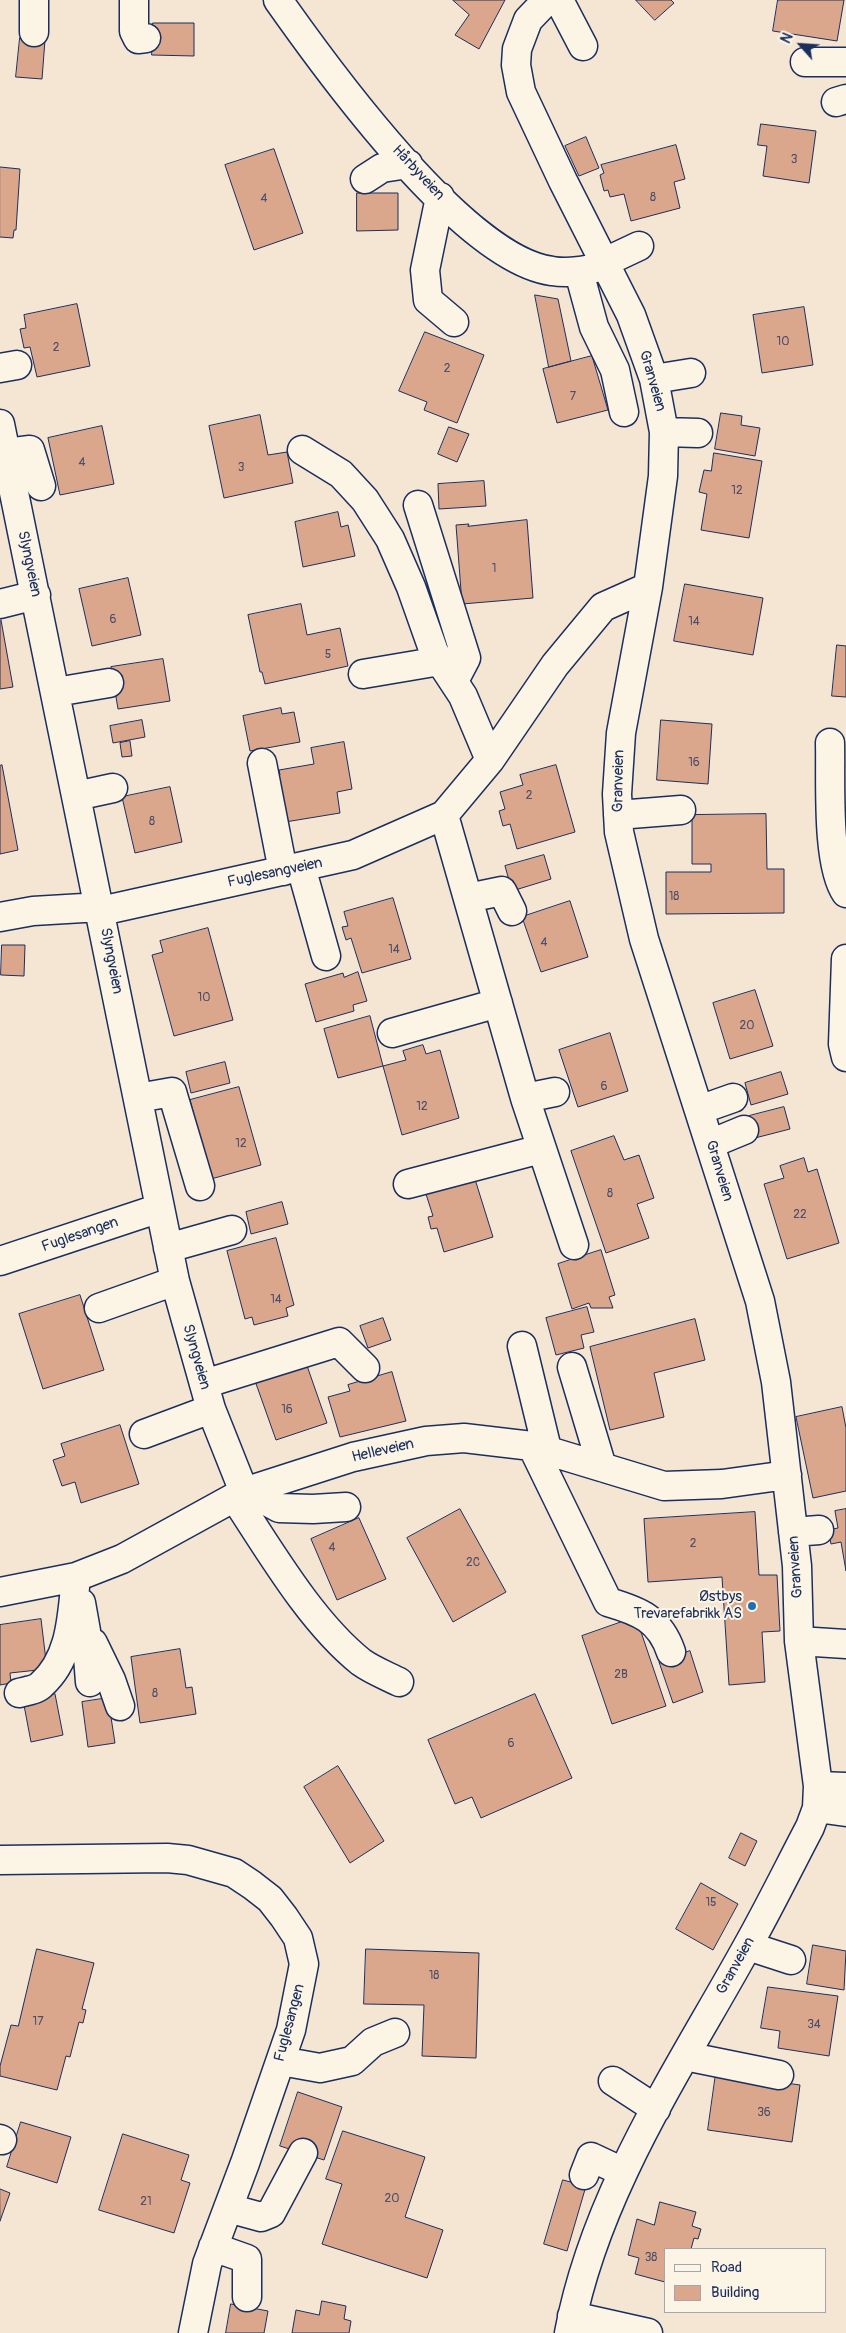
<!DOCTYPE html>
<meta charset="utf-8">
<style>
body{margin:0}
#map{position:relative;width:846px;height:2333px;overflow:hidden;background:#f5e5d3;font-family:Pangolin,sans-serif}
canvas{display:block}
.legend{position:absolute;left:664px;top:2248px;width:162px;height:65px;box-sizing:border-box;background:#fcf5e5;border:1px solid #a2a6af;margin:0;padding:6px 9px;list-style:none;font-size:15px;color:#1b2f5e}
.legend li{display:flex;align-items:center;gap:10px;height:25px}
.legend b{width:25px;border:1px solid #a2a6af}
.north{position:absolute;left:776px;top:20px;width:50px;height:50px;-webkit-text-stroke:4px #fcf5e5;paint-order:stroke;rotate:296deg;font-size:14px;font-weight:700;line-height:20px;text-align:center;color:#1b2f5e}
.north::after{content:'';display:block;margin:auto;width:18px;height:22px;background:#1b2f5e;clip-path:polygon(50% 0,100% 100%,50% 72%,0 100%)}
</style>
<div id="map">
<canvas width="846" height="2333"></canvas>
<ul class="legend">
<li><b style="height:6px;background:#fcf5e5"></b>Road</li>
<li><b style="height:14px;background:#daa78d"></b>Building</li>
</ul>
<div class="north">N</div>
</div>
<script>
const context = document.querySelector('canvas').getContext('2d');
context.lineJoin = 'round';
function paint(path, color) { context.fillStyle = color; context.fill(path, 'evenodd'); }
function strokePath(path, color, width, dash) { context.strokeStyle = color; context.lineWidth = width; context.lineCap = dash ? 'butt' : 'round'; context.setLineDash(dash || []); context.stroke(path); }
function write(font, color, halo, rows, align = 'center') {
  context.font = font + ' Pangolin,sans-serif'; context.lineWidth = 4; context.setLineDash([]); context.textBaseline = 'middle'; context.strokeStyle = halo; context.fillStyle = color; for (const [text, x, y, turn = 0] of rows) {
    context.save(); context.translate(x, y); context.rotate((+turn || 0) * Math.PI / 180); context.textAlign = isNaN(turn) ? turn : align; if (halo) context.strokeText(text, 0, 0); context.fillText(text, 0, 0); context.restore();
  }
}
const building = new Path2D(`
 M453,0H505L479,49L455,35L469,15Z
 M636,0H671L674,3L655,20Z
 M778,0H844L837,41L773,31Z
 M153,23H194V56L152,55Z
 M20,38L45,40L42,79L16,77Z
 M761,124L816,131L809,183L763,176L767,146L758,145Z
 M586,137L599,168L579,176L565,146Z
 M676,145L685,179L674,182L680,208L631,221L624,194L610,197L608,190L604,191L600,175L604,173L601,165Z
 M274,149L303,233L254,250L225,165Z
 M0,167L20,169L16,230H14L13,238L0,237Z
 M357,193H398V230L357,231Z
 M535,295L558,299L571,361L549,367Z
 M77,304L90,366L37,377L30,347L24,348L20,329L26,328L24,315Z
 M804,307L813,365L762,373L753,315Z
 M425,332L484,355L457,423L424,410L427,402L399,391Z
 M592,356L608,410L557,423L543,369Z
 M721,413L742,416L741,425L760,428L755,456L715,449Z
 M260,415L268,455L287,452L293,483L224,498L209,426Z
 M102,426L114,484L60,495L48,438Z
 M449,427L469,434L457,462L438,454Z
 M714,453L762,461L749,538L701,530L707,494L699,492L704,470L711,471Z
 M484,481L486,506L439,509L438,484Z
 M338,512L341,527L348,525L355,556L303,567L295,522Z
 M527,520L533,598L462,604L456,525L469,524L468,526Z
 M128,578L141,635L92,646L79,589Z
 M685,584L763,598L753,655L674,641Z
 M301,604L307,635L340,628L348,666L265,684L262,672H260L248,615Z
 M1,620L13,687L0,689V621Z
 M837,645L846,646V697L832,696Z
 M163,659L170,701L118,709L111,667Z
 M281,708L282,714L294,712L300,742L250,751L243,716Z
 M142,720L145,737L113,743L110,726Z
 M661,720L712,724L708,784L657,780Z
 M130,741L132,756L122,757L120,743Z
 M344,742L352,789L337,792L340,813L279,823L271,777L280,775L279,770L314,764L311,748Z
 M2,765L18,850L0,854V766Z
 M556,765L575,832L517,849L510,824L503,826L499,811L505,809L500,792L523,785L520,775Z
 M170,787L182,842L135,853L122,797Z
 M766,814L767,869H784V913L666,914V872H711V864H692V815Z
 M544,855L551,879L512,891L505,866Z
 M393,898L411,959L362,973L351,938L346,940L342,927L348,926L344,912Z
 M570,901L588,957L541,972L522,917Z
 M208,928L233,1020L174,1036L152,955L163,952L160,941Z
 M2,945H25L24,976L1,975Z
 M358,972L367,1001L353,1005L354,1011L316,1022L305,984L343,973L344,977Z
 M755,990L773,1046L730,1059L713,1003Z
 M370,1016L383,1066L338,1078L324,1029Z
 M610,1033L628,1091L578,1107L559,1050Z
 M423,1045L426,1054L440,1050L459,1118L402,1135L383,1066L406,1060L403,1051Z
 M225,1062L230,1083L191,1093L186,1072Z
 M781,1072L788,1094L751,1105L745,1083Z
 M239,1087L261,1165L211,1179L190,1100Z
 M784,1107L790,1129L755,1138L749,1116Z
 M614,1136L624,1160L639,1155L654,1198L637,1204L649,1238L606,1253L571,1151Z
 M804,1158L808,1172L817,1169L839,1243L787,1259L764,1184L784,1178L780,1166Z
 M474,1176L493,1237L444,1252L437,1228L431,1229L428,1217L433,1216L425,1191Z
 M282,1202L288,1224L251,1234L246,1212Z
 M276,1238L294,1305L286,1308L288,1316L254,1325L252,1317L245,1319L227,1251Z
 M601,1250L615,1295L609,1297L613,1308H591L589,1303L572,1309L558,1264Z
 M80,1295L104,1370L43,1389L19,1314Z
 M587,1307L594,1332L581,1335L584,1348L556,1355L546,1318Z
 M383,1318L391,1340L368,1348L360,1326Z
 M695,1319L705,1360L654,1373L664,1417L610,1430L590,1347Z
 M305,1360L327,1423L276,1440L254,1378Z
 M392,1372L406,1421L340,1437L328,1397L350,1391L348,1385Z
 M842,1407L846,1428V1491L813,1498L796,1417Z
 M120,1425L139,1484L81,1503L75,1482L62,1486L53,1460L65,1456L61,1444Z
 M460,1509L506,1592L453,1622L407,1538Z
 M846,1509V1571L841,1542L831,1544L828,1530L838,1528L835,1511Z
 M755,1512L759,1575H777L780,1631L762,1632L765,1682L729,1685L722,1577L648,1582L644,1519Z
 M359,1518L386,1579L337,1600L311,1539Z
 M636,1617L666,1706L612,1724L582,1636Z
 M41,1619L47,1669L10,1673L11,1683L0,1685V1625Z
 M180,1649L186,1688L192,1687L196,1714L140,1723L131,1657Z
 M690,1651L703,1692L673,1703L659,1662Z
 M55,1694L63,1735L31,1742L23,1700Z
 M535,1694L572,1778L481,1818L472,1797L455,1804L428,1740Z
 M108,1698L115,1743L88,1747L82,1702Z
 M338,1766L384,1841L350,1863L304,1787Z
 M741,1833L757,1841L745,1866L729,1858Z
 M701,1883L738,1904L713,1950L676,1929Z
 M813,1945L846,1951L844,1990L807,1984Z
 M37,1949L94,1963L82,2009L86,2010L83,2023L79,2022L70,2057L66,2056L57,2090L0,2076V2066L11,2025L18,2026Z
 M366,1949L479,1953L476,2058L422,2056L424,2005L364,2004Z
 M768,1987L838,1996L829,2056L778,2048L780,2031L761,2028Z
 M716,2073L800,2085L792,2142L708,2130Z
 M298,2092L342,2107L324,2160L280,2146Z
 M21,2122L71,2137L57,2183L7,2167Z
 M343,2131L425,2157L405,2217L443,2230L427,2278L322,2244L342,2184L326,2179Z
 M123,2134L189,2155L181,2180L190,2183L174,2233L99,2210Z
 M563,2180L586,2186L567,2251L544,2244Z
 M0,2189L10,2193L0,2221Z
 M660,2202L696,2212L692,2226L701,2229L698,2239L694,2238L691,2249H665V2282L635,2274L639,2258L628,2255L637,2219L654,2225Z
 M322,2301L346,2306L344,2319L351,2321L349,2333H292L296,2310L319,2315Z
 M231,2304L268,2311L264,2333H226Z`);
paint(building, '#daa78d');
strokePath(building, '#1b2f5e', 1);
const minor = new Path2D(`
 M134,0V31L138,39L146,38
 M278,0C328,71 465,260 552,271C570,274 587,270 605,266
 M547,0L528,20L517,49L516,65L521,92L563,181L631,315L654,379L664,432L663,476L648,587L621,733L617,794L619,832L644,939L760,1301L776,1382L797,1566L799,1641L818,1786L817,1808L810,1827C789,1867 769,1908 747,1947C679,2070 595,2193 569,2333
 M559,0L583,46
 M34,32V0
 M805,62H846
 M836,102L846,99
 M365,179L382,168L408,164
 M440,197L425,270L428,300L454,322
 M603,263L639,246
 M579,272L594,327L615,370L624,412
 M0,368L17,365
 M654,379L691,373
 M0,424L175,1281L211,1409L244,1492
 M664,432L698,433
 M302,450L341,474L365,500L390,539L411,587L434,652L463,696L490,760
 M6,453L30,450L41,486
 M418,505L466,658L454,681
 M0,604L36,595
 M363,674L440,661
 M56,692L109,683
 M830,743C831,780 826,864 846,893
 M262,763L283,871
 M76,796L113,788
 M444,815L525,1098L574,1245
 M618,815L681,810
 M301,867L326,956
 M468,898L502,891L512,911
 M101,911L353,855L444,815L490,760L555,665L603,607L648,587
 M0,917L33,911L100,907
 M846,959L843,1044L846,1057
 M392,1033L498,1003
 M138,1098L172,1092L200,1186
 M525,1098L555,1092
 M699,1110L733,1098
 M710,1144L744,1130
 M408,1184L541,1149
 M168,1248L232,1230
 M0,1261L160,1208
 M99,1308L175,1281
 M522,1346L547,1449
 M572,1367L602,1467
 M204,1384L339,1342L365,1368
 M144,1434L211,1409
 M532,1446L608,1602C639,1611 660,1619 671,1652
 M248,1491L279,1508L313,1509L346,1507
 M235,1498C270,1551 311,1622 361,1662C372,1670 387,1676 399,1682
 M793,1532L819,1530
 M0,1592L76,1577L122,1559L244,1492L353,1457L426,1441L464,1438L532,1446L664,1486L722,1484L787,1475
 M81,1603L86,1631L90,1682
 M799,1641L846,1644
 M93,1643L111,1680L120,1706
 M19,1693C26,1691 36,1690 41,1685C72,1658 72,1614 76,1577
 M818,1786L846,1787
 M817,1808L846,1812
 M0,1860L167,1858L188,1860L234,1873L252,1885L270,1899L284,1917L298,1938L304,1964L291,2030L245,2163L207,2264L193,2333
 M748,1946L791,1960
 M685,2056L779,2075
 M281,2061L320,2068L352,2061L373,2042L395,2033
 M613,2081L656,2109
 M0,2139L2,2140
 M584,2175L591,2157L623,2172
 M228,2208L261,2217L271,2213L303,2153
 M213,2247L247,2259V2297
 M572,2316L648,2333`);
strokePath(minor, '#1b2f5e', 31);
strokePath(minor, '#fcf5e5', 28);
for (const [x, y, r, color] of [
 [752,1606,5,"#1f6fb2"]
]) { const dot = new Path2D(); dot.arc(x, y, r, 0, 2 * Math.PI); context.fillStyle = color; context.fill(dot); strokePath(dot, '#fcf5e5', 2); }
write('12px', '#4b4d6a', null, [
 ["3",794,160],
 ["8",653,198],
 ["4",264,199],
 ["10",783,342],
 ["2",56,348],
 ["2",447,369],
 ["7",573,397],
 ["4",82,463],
 ["3",241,468],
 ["12",737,491],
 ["1",494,569],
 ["6",113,620],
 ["14",694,622],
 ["5",328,655],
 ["16",694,763],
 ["2",529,796],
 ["8",152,822],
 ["18",674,897],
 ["4",544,943],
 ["14",394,950],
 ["10",204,998],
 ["20",747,1026],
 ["6",604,1087],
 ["12",422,1107],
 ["12",241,1144],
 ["8",610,1194],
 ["22",800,1215],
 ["14",276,1300],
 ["16",287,1410],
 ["2",693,1544],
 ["4",332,1548],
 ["2C",473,1563],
 ["2B",621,1675],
 ["8",155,1694],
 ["6",511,1744],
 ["15",711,1903],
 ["18",434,1976],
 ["17",38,2022],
 ["34",814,2025],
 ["36",764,2113],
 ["20",392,2199],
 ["21",146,2202],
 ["38",651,2258]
]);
write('15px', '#1b2f5e', '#fcf5e5', [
 ["Hårbyveien",418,173,47],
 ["Granveien",652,381,74],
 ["Slyngveien",29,564,78],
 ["Granveien",619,781,-89],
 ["Fuglesangveien",275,873,-12],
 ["Slyngveien",111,961,79],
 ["Granveien",719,1171,73],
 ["Fuglesangen",80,1235,-19],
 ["Slyngveien",196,1357,74],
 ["Helleveien",383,1451,-13],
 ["Granveien",796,1567,-94],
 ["Granveien",736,1966,-61],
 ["Fuglesangen",290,2023,-75]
]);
write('15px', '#1b2f5e', '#fcf5e5', [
 ["Østbys",742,1597],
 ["Trevarefabrikk AS",742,1614]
], 'right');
</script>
